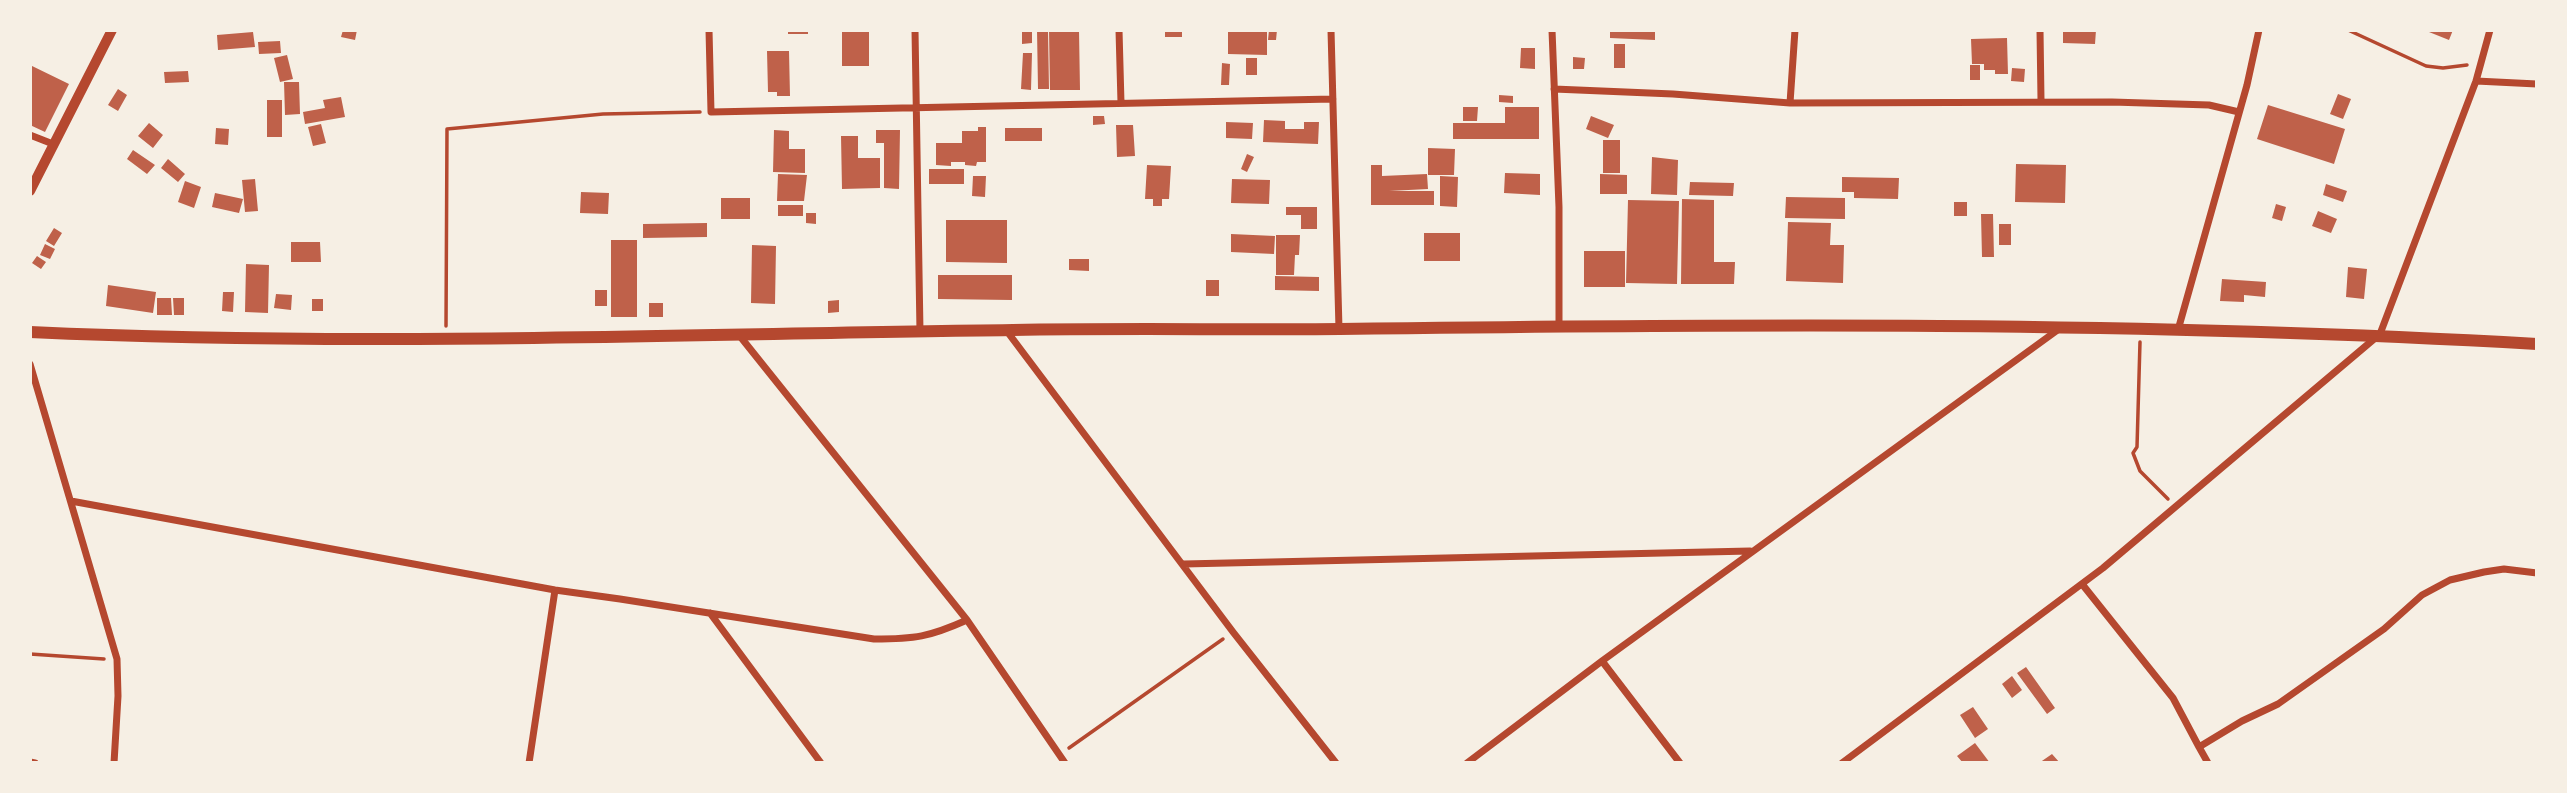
<!DOCTYPE html>
<style>
body{margin:0}
#map{position:relative;width:2567px;height:793px;overflow:hidden;background:#f6efe4;font-family:"Varela Round",sans-serif}
canvas{display:block}
.frame{position:absolute;inset:0;border:32px solid #f6efe4;pointer-events:none}
</style>
<div id="map">
<canvas width="2567" height="793"></canvas>
<div class="frame"></div>
</div>
<script>
const context = document.querySelector('canvas').getContext('2d');
context.lineJoin = 'round';
function paint(path, color) { context.fillStyle = color; context.fill(path, 'evenodd'); }
function strokePath(path, color, width, dash) { context.strokeStyle = color; context.lineWidth = width; context.lineCap = dash ? 'butt' : 'round'; context.setLineDash(dash || []); context.stroke(path); }
paint(new Path2D(`
 M343,30H357L355,40L341,37Z
 M788,30H808V34H788Z
 M842,30H869V66H842Z
 M1022,30H1032V43L1022,44Z
 M1037,30H1048L1049,89H1038Z
 M1049,30H1079L1080,90H1050Z
 M1165,30H1182V37H1165Z
 M1269,30H1277L1276,40H1268Z
 M1610,30H1655V40L1610,38Z
 M2063,30H2096L2095,44L2063,43Z
 M2424,30H2453L2449,40Z
 M1228,31L1267,32V55L1228,54Z
 M253,32L255,47L218,50L217,35Z
 M2007,38L2008,74H1995V70H1984V64H1972L1971,39Z
 M280,41L281,53L259,54L258,42Z
 M1614,44H1625V68H1614Z
 M1521,48H1535V69L1520,68Z
 M767,51H789L790,96H777V92H768Z
 M1023,53H1032L1031,90L1021,89Z
 M287,55L293,79L280,82L274,58Z
 M1573,57L1585,58L1584,69H1573Z
 M1246,58H1257V75H1246Z
 M1222,63L1230,64L1229,85H1221Z
 M30,65L69,84L45,132L30,125Z
 M1970,65H1980V80H1970Z
 M2012,68L2025,69L2024,82L2011,81Z
 M188,71L189,82L165,83L164,72Z
 M284,82H299L300,114L285,115Z
 M118,89L127,95L118,111L108,105Z
 M2338,94L2351,99L2343,119L2330,114Z
 M1499,95L1513,96V103L1499,102Z
 M341,97L345,117L305,124L303,112L325,108L323,100Z
 M267,100H282V137H267Z
 M2268,105L2345,129L2334,164L2257,139Z
 M1463,107H1478L1477,121H1463Z
 M1505,107H1539V139H1453V123H1505Z
 M1093,116H1104L1105,124L1093,125Z
 M1591,116L1614,125L1608,138L1586,129Z
 M1264,120L1285,121V129H1304V122H1319L1318,144L1263,142Z
 M1226,122L1253,123L1252,139L1226,138Z
 M149,123L163,135L153,148L138,136Z
 M321,124L326,143L313,146L308,127Z
 M1116,125H1133L1135,156L1117,157Z
 M978,127H986V162H977L976,166L965,165V162H951V166L936,165V143H962V131H978Z
 M216,128L229,129L228,145L215,144Z
 M1005,128H1042V141H1005Z
 M774,130L789,131V149H805V173L773,172Z
 M876,130H900L899,189L884,188V143H876Z
 M841,136H858V158H880V188L842,189Z
 M1603,140H1620V173H1603Z
 M1428,148L1455,149L1454,175H1428Z
 M133,150L155,165L147,174L127,159Z
 M1247,154L1254,157L1247,172L1241,169Z
 M1652,157L1678,160L1677,195L1651,194Z
 M168,159L185,174L178,182L161,168Z
 M2016,164L2066,165L2065,203L2015,202Z
 M1147,165L1171,166L1169,199H1162V206H1153V199H1145Z
 M1371,165H1382V176L1427,174L1428,189L1389,191H1434V205H1371Z
 M929,169H964V184H929Z
 M1505,173L1540,174V195L1504,193Z
 M778,174L807,175L804,201H777Z
 M1600,174L1627,175V194H1600Z
 M973,176H986L985,197L972,196Z
 M1440,176L1458,177L1457,207L1440,206Z
 M1842,177L1899,178L1898,199L1854,198V192H1842Z
 M255,179L258,211L245,212L242,180Z
 M1232,179L1270,180L1269,204L1231,203Z
 M185,181L201,187L194,208L178,202Z
 M1690,182L1734,183L1733,196L1689,195Z
 M2326,184L2347,191L2343,202L2323,195Z
 M581,192L609,193L608,214L580,213Z
 M215,193L243,199L239,213L212,207Z
 M1786,197L1845,198V219L1785,218Z
 M721,198H750V219H721Z
 M1682,199L1714,200V262H1735L1734,284H1681Z
 M1628,200L1679,201L1677,284L1626,283Z
 M1954,202H1967V216H1954Z
 M2276,204L2286,207L2282,221L2272,218Z
 M778,205H803V216H778Z
 M1286,207H1317V229H1301V215H1286Z
 M2318,211L2337,219L2331,233L2312,226Z
 M806,213H816V224L806,223Z
 M1981,214H1993L1994,257H1982Z
 M946,220H1007V263L946,262Z
 M1788,222L1831,223L1830,245H1844L1843,283L1786,281Z
 M707,223V237L643,238V224Z
 M1999,224H2011V245H1999Z
 M54,228L62,233L54,246L46,241Z
 M1424,233H1460V261H1424Z
 M1231,234L1275,236L1274,254L1231,252Z
 M1276,235H1300L1299,255H1295L1294,275H1276Z
 M611,240H637V317H611Z
 M291,242H320L321,262H291Z
 M45,244L55,249L50,259L40,255Z
 M752,245L776,246L775,304L751,303Z
 M1584,251H1625V287H1584Z
 M37,256L46,262L41,269L32,263Z
 M1069,259H1089V271L1069,270Z
 M246,264L269,265L268,313L245,312Z
 M2348,267L2367,269L2364,299L2346,297Z
 M938,275H1012V300L938,299Z
 M1275,276L1319,277V291L1275,290Z
 M2222,279L2266,282L2265,297L2244,295V302L2220,301Z
 M1206,280H1219V296H1206Z
 M108,285L156,292L153,313L106,306Z
 M595,290H607V306H595Z
 M223,292H234L233,312L222,311Z
 M276,294L292,295L291,310L274,308Z
 M157,298H171L172,315H157Z
 M173,298H184V315H174Z
 M312,299H323V311H312Z
 M839,300V312L828,313V301Z
 M649,303H663V317H649Z
 M2026,667L2055,708L2047,714L2017,673Z
 M2012,676L2022,690L2012,698L2002,684Z
 M1973,707L1988,729L1975,738L1960,715Z
 M1975,743L1990,763H1963L1957,756Z
 M2052,754L2060,763H2039Z`), '#bf614a');
strokePath(new Path2D(`
 M2348,30L2426,66L2443,68L2467,65
 M446,326L447,129L603,114L700,112
 M2140,342L2137,447L2133,453L2140,471L2168,499
 M30,654L104,659
 M1069,748L1223,639`), '#b5482f', 3.5);
strokePath(new Path2D(`
 M709,30L711,112L1333,99
 M915,30L920,332
 M1119,30L1121,103
 M1331,30L1339,329
 M1552,30L1559,207V327
 M2040,30L2041,100
 M2476,81L2537,84
 M1554,89L1673,94L1790,103L2112,102L2209,105L2239,112
 M1790,103L1795,30
 M30,135L53,144
 M1006,330L1233,632L1336,763
 M2178,330L2247,85L2259,30
 M739,335L967,620L1065,763
 M30,364L117,659L118,696L114,763
 M71,501L555,590L620,599L874,639C915,639 929,637 967,620
 M1184,564L1750,551
 M2082,584L2173,698L2199,747
 M710,613L821,763
 M1602,661L1680,763
 M30,762L35,763
 M529,763L555,590
 M1467,763L1602,661L2059,329
 M1842,763L2103,568L2380,334L2476,81L2490,30
 M2208,763L2199,747L2242,721L2278,704L2384,629L2422,595L2450,580L2484,572L2504,569L2537,573`), '#b5482f', 7);
strokePath(new Path2D(`
 M30,191L112,30`), '#b5482f', 10);
strokePath(new Path2D(`
 M30,332C357,347 685,334 1013,330C1122,328 1231,330 1340,329C1739,324 2139,321 2537,344`), '#b5482f', 12);
</script>
